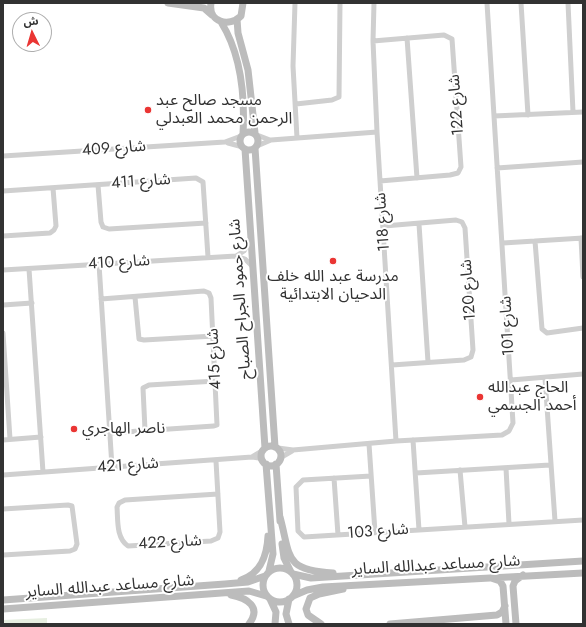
<!DOCTYPE html>
<meta charset="utf-8">
<style>
body{margin:0}
#map{position:relative;width:586px;height:627px;overflow:hidden;background:#fff;font-family:Jost,"Noto Sans Arabic",sans-serif}
canvas{display:block}
.frame{position:absolute;inset:0;border:4px solid #323232;pointer-events:none}
.north{position:absolute;left:12px;top:12px;width:40px;height:40px;box-sizing:border-box;background:#fff;border:1px solid #adadad;border-radius:50%;rotate:355deg;font-size:11px;font-weight:700;line-height:16px;text-align:center;color:#323232}
.north::after{content:'';display:block;margin:auto;width:14px;height:18px;background:#ea3533;clip-path:polygon(50% 0,100% 100%,50% 72%,0 100%)}
</style>
<div id="map">
<canvas width="586" height="627"></canvas>
<div class="frame"></div>
<div class="north">ش</div>
</div>
<script>
const context = document.querySelector('canvas').getContext('2d');
context.lineJoin = 'round';
function paint(path, color) { context.fillStyle = color; context.fill(path, 'evenodd'); }
function strokePath(path, color, width, dash) { context.strokeStyle = color; context.lineWidth = width; context.lineCap = dash ? 'butt' : 'round'; context.setLineDash(dash || []); context.stroke(path); }
function write(font, color, halo, rows, align = 'center') {
  context.font = font + ' Jost,"Noto Sans Arabic",sans-serif'; context.lineWidth = 4; context.setLineDash([]); context.textBaseline = 'middle'; context.strokeStyle = halo; context.fillStyle = color; for (const [text, x, y, turn = 0] of rows) {
    context.save(); context.translate(x, y); context.rotate((+turn || 0) * Math.PI / 180); context.textAlign = isNaN(turn) ? turn : align; if (halo) context.strokeText(text, 0, 0); context.fillText(text, 0, 0); context.restore();
  }
}
paint(new Path2D(`
 M47,618V624H3V620Z`), '#e7efe1');
strokePath(new Path2D(`
 M295,3L293,66L297,138
 M374,3L373,41L377,132L396,441
 M521,3L528,115
 M568,3L573,112
 M407,38L417,178
 M373,41L444,35L452,39L461,167L458,173L450,175L380,181
 M296,104L332,100L339,97L340,3
 M494,116L583,112
 M257,135L270,140
 M228,143L243,147
 M257,146L271,140L377,132
 M3,156L225,142L241,136
 M497,168L583,162
 M98,185L101,222L103,227L109,229L206,223
 M3,191L196,178L203,182L208,257
 M419,224L428,362
 M384,226L456,220L462,222L465,228L473,350L471,357L464,360L392,365
 M3,236L50,233L54,230L56,226L53,188
 M581,238L583,277
 M535,241L542,329L547,333L583,328
 M503,243L583,238
 M236,256L245,259L252,266
 M99,264L112,467
 M29,269L43,472
 M3,270L236,256L244,251L250,241
 M135,297L139,339L144,340L214,336
 M101,299L204,291L209,293L211,298L217,425L214,426L110,433
 M3,305L32,303
 M3,333L10,439
 M545,378L555,521
 M511,380L583,374
 M145,430L143,388L149,385L216,381
 M3,440L41,437
 M413,440L419,530
 M369,444L375,532
 M278,448L293,450L396,441L502,435L509,431L513,423L487,3
 M252,457L262,451
 M280,458L292,451
 M216,461L220,532L218,538L211,541L128,546C116,538 118,520 117,507L119,503L125,500L218,494
 M506,468L509,524
 M460,470L465,527
 M416,473L550,465
 M3,475L252,457L259,458L264,462
 M371,476L303,480L296,487L298,531L304,537L583,520
 M334,478L338,535
 M3,509L68,505L72,506L77,544L75,549L70,551L3,555`), '#cfcfcf', 5);
strokePath(new Path2D(`
 M168,3L204,8L212,15
 M211,3C208,22 229,28 241,16L243,3
 M237,19L238,33L248,70L255,133
 M221,22C241,54 245,97 243,134
 M240 141a9 9 0 1 1 18 0a9 9 0 1 1-18 0Z
 M255,148L275,447
 M245,149L265,448
 M261 456a10 10 0 1 1 20 0a10 10 0 1 1-20 0Z
 M266,464L273,554L269,571
 M276,464L280,521
 M280,517C291,558 284,570 333,573
 M282,544L284,558L291,572
 M263 585a17 17 0 1 1 34 0a17 17 0 1 1-34 0Z
 M293,574L311,578L583,561
 M491,578L500,581L503,586L506,624
 M241,580C261,573 267,556 268,536
 M231,595C247,598 262,607 249,624
 M293,596L307,590L323,587L583,573
 M270,599L276,612L275,624
 M289,599L286,614L289,624
 M3,600L225,584L248,582L265,576
 M3,609L249,591L266,596
 M321,624L308,615L306,609L310,598L319,594L343,589
 M390,624L497,615L502,612L505,606
 M516,624L513,586L515,581L523,575`), '#bcbcbc', 7);
for (const [x, y, r, color] of [
 [148,110,4,"#ea3533"],
 [333,261,4,"#ea3533"],
 [480,397,4,"#ea3533"],
 [74,429,4,"#ea3533"]
]) { const dot = new Path2D(); dot.arc(x, y, r, 0, 2 * Math.PI); context.fillStyle = color; context.fill(dot); strokePath(dot, '#fff', 1.5); }
write('16px', '#323232', '#fff', [
 ["مسجد صالح عبد",156,101],
 ["الرحمن محمد العبدلي",156,119],
 ["مدرسة عبد الله خلف",333,277,"center"],
 ["الدحيان الابتدائية",333,295,"center"],
 ["الحاج عبدالله",488,388],
 ["أحمد الجسمي",488,406],
 ["ناصر الهاجري",82,429]
], 'left');
write('16px', '#323232', '#fff', [
 ["شارع 122",457,105,-94],
 ["شارع 409",114,149,-4],
 ["شارع 411",141,182,-4],
 ["شارع 118",383,222,-94],
 ["شارع 410",119,263,-3],
 ["شارع 120",469,290,-94],
 ["شارع حمود الجراح الصباح",241,299,-94],
 ["شارع 101",508,326,-93],
 ["شارع 415",215,359,-93],
 ["شارع 421",128,466,-4],
 ["شارع 103",378,532,-4],
 ["شارع 422",170,543,-3],
 ["شارع مساعد عبدالله الساير",436,566,-3],
 ["شارع مساعد عبدالله الساير",110,587,-4]
]);
</script>
